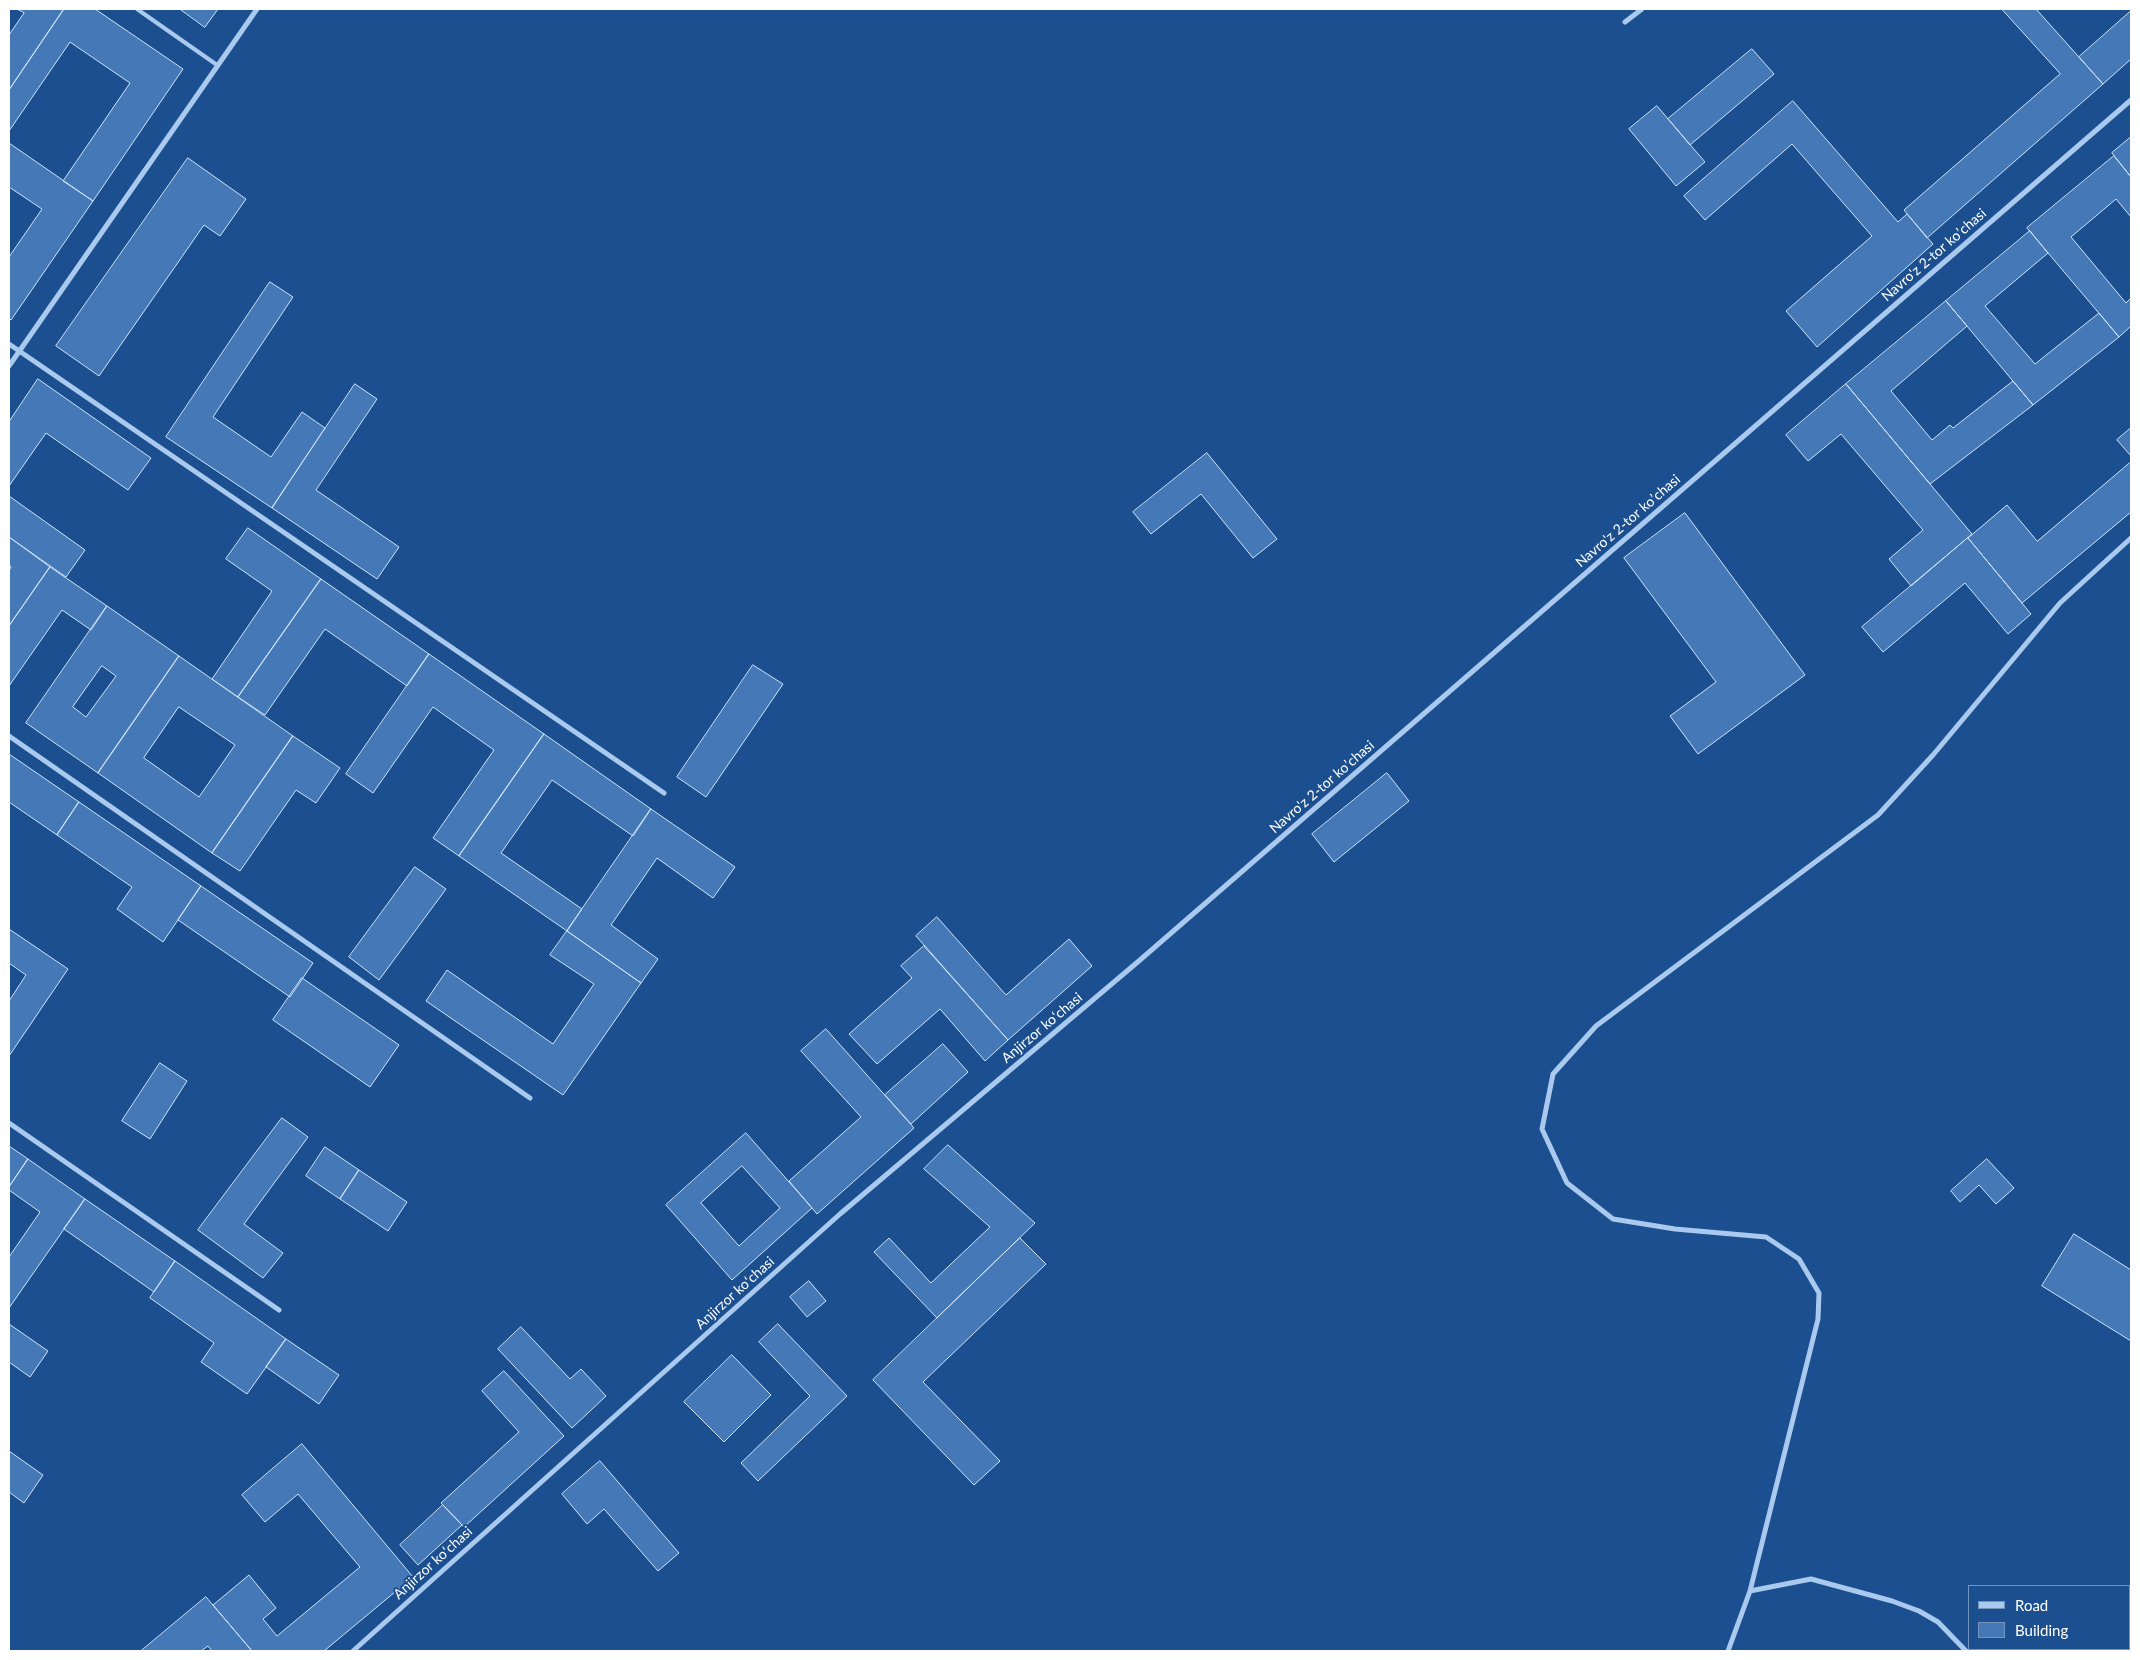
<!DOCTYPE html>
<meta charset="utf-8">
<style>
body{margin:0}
#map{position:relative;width:2140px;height:1660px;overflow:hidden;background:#1b4f8f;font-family:Lato,sans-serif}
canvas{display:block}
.frame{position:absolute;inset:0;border:10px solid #fff;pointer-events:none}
.legend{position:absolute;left:1968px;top:1585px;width:162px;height:65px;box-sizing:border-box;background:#1b4f8f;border:1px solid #7695bc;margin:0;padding:6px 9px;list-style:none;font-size:15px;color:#fff}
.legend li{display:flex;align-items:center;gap:10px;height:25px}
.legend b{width:25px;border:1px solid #7695bc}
</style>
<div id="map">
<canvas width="2140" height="1660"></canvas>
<div class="frame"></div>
<ul class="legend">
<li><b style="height:6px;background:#a9c9ee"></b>Road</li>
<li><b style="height:14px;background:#4478b7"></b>Building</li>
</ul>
</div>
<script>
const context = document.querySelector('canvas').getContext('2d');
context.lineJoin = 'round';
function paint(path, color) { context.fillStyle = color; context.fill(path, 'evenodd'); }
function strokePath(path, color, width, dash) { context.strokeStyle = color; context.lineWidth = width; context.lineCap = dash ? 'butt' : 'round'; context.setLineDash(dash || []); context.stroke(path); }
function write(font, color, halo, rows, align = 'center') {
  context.font = font + ' Lato,sans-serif'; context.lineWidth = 4; context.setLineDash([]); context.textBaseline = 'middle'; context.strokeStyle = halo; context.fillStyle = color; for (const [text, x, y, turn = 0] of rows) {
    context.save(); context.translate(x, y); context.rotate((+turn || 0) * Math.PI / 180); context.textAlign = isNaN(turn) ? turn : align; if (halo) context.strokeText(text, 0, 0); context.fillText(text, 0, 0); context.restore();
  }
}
const building = new Path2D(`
 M17,9H64L9,90V35L24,13Z
 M64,9H95L183,69L93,201L63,181L130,83L70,42L9,131V90Z
 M180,9H218L205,27Z
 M2002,9H2036L2103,84L1927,238L1904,210L2060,74Z
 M2131,11V59L2103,84L2079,57Z
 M1752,49L1774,74L1690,145L1668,119Z
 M1793,101L1898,222L1907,214L1933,244L1817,347L1786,311L1872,236L1792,144L1705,220L1684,196Z
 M1657,106L1705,162L1676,186L1629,129Z
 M2131,137V177L2112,153Z
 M9,143L93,201L11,320L9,318V257L42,209L9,187Z
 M2114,156L2131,177V217L2116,199L2071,237L2126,303L2131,298V326L2119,337L2027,228Z
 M188,158L246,199L220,236L204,225L99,376L56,346Z
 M2030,231L2048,253L1985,306L2035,364L2099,313L2119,337L2033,405L1946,301Z
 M270,282L293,297L213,417L271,457L302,412L325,428L272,508L166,437Z
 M1946,301L1967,326L1891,391L1932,440L1950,425L1953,428L2013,381L2033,405L1930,484L1846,384Z
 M38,379L151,458L128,490L46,433L9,486V422Z
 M355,384L377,399L316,490L399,547L377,579L272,508Z
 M1846,384L1972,534L1911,586L1889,559L1923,530L1841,434L1808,461L1786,435Z
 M2131,428V456L2117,440Z
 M1207,453L1277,539L1253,558L1201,494L1151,534L1133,512Z
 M2131,462V512L2022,603L1968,538L2007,505L2037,541Z
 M9,496L85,550L66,577L9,537Z
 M1685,513L1805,675L1698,754L1670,716L1716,682L1624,558Z
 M248,528L321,579L238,697L212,679L272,591L226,559Z
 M9,537L50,567L9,626V571L11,567L9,565Z
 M1968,538L2031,614L2008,634L1965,583L1883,652L1862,627Z
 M50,567L107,606L91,630L62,610L9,686V626Z
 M321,579L429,654L407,686L325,629L265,715L238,697Z
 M107,606L179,656L98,773L26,723ZM102,666L116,676L86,717L73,707Z
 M429,654L544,734L459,856L433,838L494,750L433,707L373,793L346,774Z
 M179,656L293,736L212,853L98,773ZM179,707L235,745L199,797L144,758Z
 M753,665L783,684L706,797L677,777Z
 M544,734L651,809L633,836L552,780L501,853L582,909L567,931L459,856Z
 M293,736L340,768L316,803L296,790L240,871L212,853Z
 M9,754L79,802L57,835L9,802Z
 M1387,773L1409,801L1334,862L1312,834Z
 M79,802L201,886L163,942L117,909L132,887L57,835Z
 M651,809L735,867L713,898L657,858L611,925L658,959L641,983L567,931Z
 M415,867L446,889L379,980L349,957Z
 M201,886L313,963L290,997L178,920Z
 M937,917L1006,995L1069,939L1092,966L1008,1040L916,936Z
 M9,929L68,969L9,1056V1001L26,975L9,963Z
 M567,931L641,983L563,1095L426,1001L447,970L553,1044L594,984L550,955Z
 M924,946L1008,1040L985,1061L940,1009L877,1064L849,1034L912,978L901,966Z
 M302,978L399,1045L370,1087L273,1020Z
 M826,1029L914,1128L817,1214L789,1181L861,1117L801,1051Z
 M943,1044L968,1072L911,1124L885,1095Z
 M160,1063L187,1081L150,1139L122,1121Z
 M282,1118L308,1137L244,1224L283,1253L263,1278L198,1230Z
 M746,1133L812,1208L732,1280L666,1205ZM742,1166L780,1208L739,1246L701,1203Z
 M948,1145L1035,1223L937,1318L874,1252L889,1238L931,1283L990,1227L924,1169Z
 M9,1146L28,1159L9,1187Z
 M325,1147L359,1170L340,1199L306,1176Z
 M28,1159L85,1199L9,1308V1257L40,1212L9,1190V1187Z
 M1987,1159L2014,1188L1996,1204L1979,1185L1960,1202L1951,1191Z
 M359,1170L407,1202L388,1231L340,1199Z
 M85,1199L175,1261L154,1292L64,1229Z
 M2074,1234L2131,1270V1341L2042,1286Z
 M1020,1238L1046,1264L923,1382L1000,1461L974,1485L873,1380Z
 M175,1261L286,1339L247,1394L201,1362L214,1343L150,1298Z
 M809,1281L826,1301L807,1317L790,1297Z
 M9,1324L48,1351L30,1377L9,1362Z
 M778,1324L847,1396L758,1481L741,1463L810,1396L759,1342Z
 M521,1327L570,1379L581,1369L606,1396L572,1428L498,1349Z
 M286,1339L339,1375L319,1404L266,1367Z
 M732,1355L771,1395L724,1442L684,1402Z
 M504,1371L564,1436L464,1527L441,1503L519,1432L482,1391Z
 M302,1444L413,1577L324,1651H252L213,1605L249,1575L276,1608L263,1619L277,1636L360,1567L298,1494L265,1522L242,1495Z
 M9,1451L43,1475L24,1503L9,1492Z
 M600,1461L679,1553L658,1571L604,1509L587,1524L562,1494Z
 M443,1505L462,1525L418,1565L400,1545Z
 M206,1597L252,1651H212L208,1646L201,1651H141Z`);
paint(building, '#4478b7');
strokePath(building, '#cfe3fa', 1);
strokePath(new Path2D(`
 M137,9L217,65`), '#a9c9ee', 4);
strokePath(new Path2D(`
 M1625,22L1642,9
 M9,344L664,793
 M9,366L257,9
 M9,736L530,1098
 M9,1123L279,1310
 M1750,1591L1818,1319L1819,1293L1799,1259L1766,1237L1675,1229L1613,1219L1567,1183L1542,1129L1553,1074L1596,1026L1878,815L1933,755L2060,603L2131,538
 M353,1651L840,1214L1140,960L2131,100
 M1728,1651L1750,1591L1811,1579L1892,1601L1919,1611L1938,1622L1966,1651`), '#a9c9ee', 5);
write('14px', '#fff', '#1b4f8f', [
 ["Navro'z 2-tor koʼchasi",1934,255,-41],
 ["Navro'z 2-tor koʼchasi",1628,521,-41],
 ["Navro'z 2-tor koʼchasi",1322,787,-41],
 ["Anjirzor koʻchasi",1042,1028,-40],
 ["Anjirzor koʻchasi",735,1293,-42],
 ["Anjirzor koʻchasi",433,1563,-42]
]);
</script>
